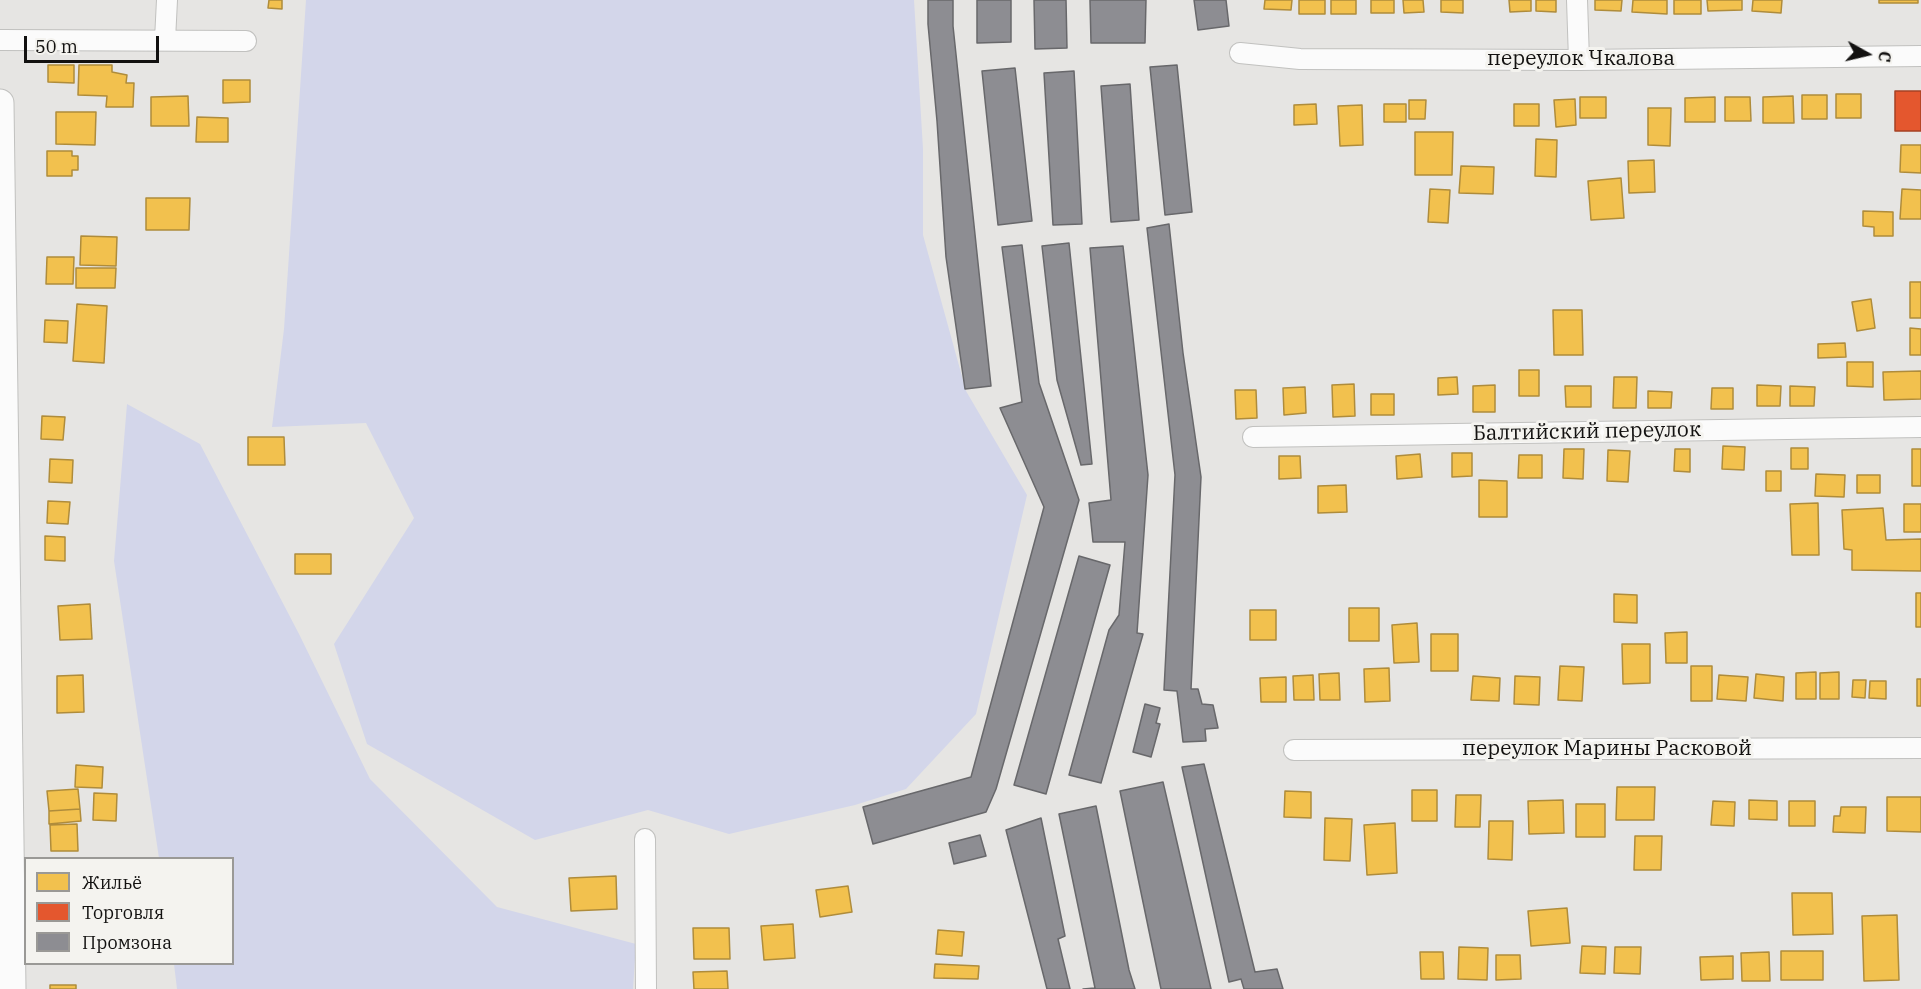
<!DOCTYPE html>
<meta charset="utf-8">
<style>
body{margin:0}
#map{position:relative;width:1921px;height:989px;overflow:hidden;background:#e6e5e3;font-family:"IBM Plex Serif",serif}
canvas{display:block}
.legend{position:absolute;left:24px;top:857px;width:210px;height:108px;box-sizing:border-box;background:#f4f3ef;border:2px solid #9a9996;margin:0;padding:8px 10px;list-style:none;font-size:18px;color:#121110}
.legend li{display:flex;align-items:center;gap:12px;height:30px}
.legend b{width:30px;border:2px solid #9a9996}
.north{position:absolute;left:1837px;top:24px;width:60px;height:60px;-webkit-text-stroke:4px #f4f3ef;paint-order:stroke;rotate:98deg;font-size:16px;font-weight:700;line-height:24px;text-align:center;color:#121110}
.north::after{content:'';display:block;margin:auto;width:21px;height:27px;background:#121110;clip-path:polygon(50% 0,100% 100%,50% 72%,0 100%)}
.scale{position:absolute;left:24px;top:36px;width:135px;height:27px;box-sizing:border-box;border:3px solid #121110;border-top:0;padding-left:8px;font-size:18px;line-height:21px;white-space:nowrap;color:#121110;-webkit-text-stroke:4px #f4f3ef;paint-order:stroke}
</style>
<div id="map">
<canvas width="1921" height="989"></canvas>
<ul class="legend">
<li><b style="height:16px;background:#f2c14e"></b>Жильё</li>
<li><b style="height:16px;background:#e4572e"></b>Торговля</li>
<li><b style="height:16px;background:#8d8d92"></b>Промзона</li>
</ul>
<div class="north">С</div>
<div class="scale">50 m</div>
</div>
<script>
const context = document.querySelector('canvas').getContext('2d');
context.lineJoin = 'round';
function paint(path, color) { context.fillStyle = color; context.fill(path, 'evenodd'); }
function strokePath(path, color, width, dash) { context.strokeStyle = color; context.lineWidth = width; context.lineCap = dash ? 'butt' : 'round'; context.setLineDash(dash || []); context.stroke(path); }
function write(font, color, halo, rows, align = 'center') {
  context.font = font + ' "IBM Plex Serif",serif'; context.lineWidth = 6; context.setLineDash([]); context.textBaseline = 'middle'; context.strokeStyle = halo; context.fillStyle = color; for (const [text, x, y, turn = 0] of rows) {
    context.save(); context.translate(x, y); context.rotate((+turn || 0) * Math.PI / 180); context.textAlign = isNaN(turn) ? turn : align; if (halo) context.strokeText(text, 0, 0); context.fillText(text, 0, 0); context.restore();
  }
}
paint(new Path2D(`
 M306,0H914L923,149V235L966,391L1027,495L976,714L906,789L855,805L729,834L648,810L535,840L367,744L334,644L414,518L366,423L272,427L284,329Z
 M127,404L200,444L299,634L370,779L497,907L636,944L633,989H177L174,964H232V858H159L114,561Z`), '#d3d6ea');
const homes = new Path2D(`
 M269,0H282V9L268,8Z
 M1265,0H1292L1291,10L1264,9Z
 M1299,0H1325V14H1299Z
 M1331,0H1356V14H1331Z
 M1371,0H1394V13H1371Z
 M1403,0H1423L1424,12L1404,13Z
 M1441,0H1463V13L1441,12Z
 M1509,0H1531V11L1510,12Z
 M1536,0H1556V12L1536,11Z
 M1595,0H1622L1621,11L1595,10Z
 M1633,0H1667V14L1632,12Z
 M1674,0H1701V14H1674Z
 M1707,0H1742V10L1708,11Z
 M1753,0H1782L1781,13L1752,11Z
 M1879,0H1918V3H1879Z
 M48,65H74V83L48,82Z
 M79,65H112V72L127,75L126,83H134L133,107H106L107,96L78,95Z
 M223,80H250V102L223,103Z
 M1836,94H1861V118H1836Z
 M1802,95H1827V119H1802Z
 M188,96L189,126H151V97Z
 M1793,96L1794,123H1763V97Z
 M1580,97H1606V118H1580Z
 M1715,97V122H1685V98Z
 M1725,97H1750L1751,121H1725Z
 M1575,99L1576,125L1556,127L1554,100Z
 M1409,100H1426L1425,119H1409Z
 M1316,104L1317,124L1294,125V105Z
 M1384,104H1406V122H1384Z
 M1514,104H1539V126H1514Z
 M1362,105L1363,145L1340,146L1338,106Z
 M1648,108H1671L1670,146L1648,145Z
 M56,112H96L95,145L56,144Z
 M197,117L228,118V142H196Z
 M1415,132H1453L1452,175H1415Z
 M1536,139L1557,140L1556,177L1535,176Z
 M1901,145H1921V173L1900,172Z
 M47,151H72V156H78V170H72V176H47Z
 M1654,160L1655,192L1629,193L1628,161Z
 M1461,166L1494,167L1493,194L1459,193Z
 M1621,178L1624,218L1591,220L1588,181Z
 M1430,189L1450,190L1448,223L1428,222Z
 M1902,189L1921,190V219H1900Z
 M146,198H190L189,230H146Z
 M1863,211L1893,212V236H1874V227L1863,226Z
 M81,236L117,237L116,266L80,265Z
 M47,257H74L73,284H46Z
 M76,268H116L115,288H76Z
 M1910,282H1921V318H1910Z
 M1871,299L1875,328L1857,331L1852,302Z
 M77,304L107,306L104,363L73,361Z
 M1553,310H1582L1583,355H1554Z
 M45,320L68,321L67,343L44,342Z
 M1910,328L1921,329V355H1910Z
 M1845,343L1846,357L1818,358V344Z
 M1847,362H1873V387L1847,386Z
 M1519,370H1539V396H1519Z
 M1921,371V399L1884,400L1883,372Z
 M1457,377L1458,394L1438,395V378Z
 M1614,377H1637L1636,408H1613Z
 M1354,384L1355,416L1333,417L1332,385Z
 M1495,385V412H1473V386Z
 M1757,385L1781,386L1780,406H1757Z
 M1565,386H1591V407H1566Z
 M1790,386L1815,387L1814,406H1790Z
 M1305,387L1306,413L1284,415L1283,388Z
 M1712,388H1733V409H1711Z
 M1235,390H1256L1257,418L1236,419Z
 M1648,391L1672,392L1671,408H1648Z
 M1371,394H1394V415H1371Z
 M42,416L65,417L63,440L41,439Z
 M248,437H284L285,465H248Z
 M1723,446L1745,447L1744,470L1722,469Z
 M1791,448H1808V469H1791Z
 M1564,449H1584L1583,479L1563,478Z
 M1675,449H1690V472L1674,471Z
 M1912,449H1921V486H1912Z
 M1608,450L1630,451L1628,482L1607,481Z
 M1452,453H1472V476L1452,477Z
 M1420,454L1422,477L1397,479L1396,456Z
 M1519,455H1542V478H1518Z
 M1279,456H1300L1301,478L1279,479Z
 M50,459L73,460L72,483L49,482Z
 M1766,471H1781V491H1766Z
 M1816,474L1845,475L1844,497L1815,496Z
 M1857,475H1880V493H1857Z
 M1479,480L1507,481V517H1479Z
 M1346,485L1347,512L1318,513V486Z
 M48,501L70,502L68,524L47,523Z
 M1818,503L1819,555H1792L1790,504Z
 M1904,504H1921V532H1904Z
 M1883,508L1886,540L1921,539V571L1852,570V550L1844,549L1842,510Z
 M45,536L65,537V561L45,560Z
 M295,554H331V574H295Z
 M1916,593H1921V627H1916Z
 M1614,594L1637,595V623L1614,622Z
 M90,604L92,639L60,640L58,606Z
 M1349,608H1379V641H1349Z
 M1250,610H1276V640H1250Z
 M1417,623L1419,662L1394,663L1392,625Z
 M1687,632V663H1666L1665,633Z
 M1431,634H1458V671H1431Z
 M1622,644H1650V683L1623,684Z
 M1560,666L1584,667L1582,701L1558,700Z
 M1691,666H1712V701H1691Z
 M1389,668L1390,701L1365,702L1364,669Z
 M1816,672V699H1796V673Z
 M1839,672V699H1820V673Z
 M1339,673L1340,700H1320L1319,674Z
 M1756,674L1784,677L1783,701L1754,698Z
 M83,675L84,712L57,713V676Z
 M1313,675L1314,700H1294L1293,676Z
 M1719,675L1748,677L1746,701L1717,699Z
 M1473,676L1500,678L1499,701L1471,700Z
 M1515,676L1540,677L1539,705L1514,704Z
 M1286,677V702H1261L1260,678Z
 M1917,679H1921V706H1917Z
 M1853,680H1866L1865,698L1852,697Z
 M1870,681H1886V699L1869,698Z
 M76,765L103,767L102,788L75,787Z
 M1617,787H1655L1654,820H1616Z
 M78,789L80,809L49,811L47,791Z
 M1412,790H1437V821H1412Z
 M1285,791L1311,792V818L1284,817Z
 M94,793L117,794L116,821L93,820Z
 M1456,795H1481L1480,827H1455Z
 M1887,797H1921V832L1887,831Z
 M1563,800L1564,833L1529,834L1528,801Z
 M1749,800L1777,801V820L1749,819Z
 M1713,801L1735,802L1734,826L1711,825Z
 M1789,801H1815V826H1789Z
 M1576,804H1605V837H1576Z
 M1841,807H1866L1865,833L1833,832L1834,816H1840Z
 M80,809L81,821L49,824V811Z
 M1325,818L1352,819L1350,861L1324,860Z
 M1489,821H1513L1512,860L1488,859Z
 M1395,823L1397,873L1367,875L1364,825Z
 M77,824L78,851H51L50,825Z
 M1635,836H1662L1661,870H1634Z
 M616,876L617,909L571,911L569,878Z
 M848,886L852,912L820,917L816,890Z
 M1792,893H1832L1833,934L1793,935Z
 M1567,908L1570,943L1531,946L1528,911Z
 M1897,915L1899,980L1864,981L1862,916Z
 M793,924L795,958L764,960L761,926Z
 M693,928H729L730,959H694Z
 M938,930L964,932L962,956L936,954Z
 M1582,946L1606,947L1605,974L1580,973Z
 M1459,947L1488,948L1487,980L1458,979Z
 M1615,947H1641L1640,974L1614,973Z
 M1781,951H1823V980H1781Z
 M1420,952H1443L1444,979H1421Z
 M1769,952L1770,981H1742L1741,953Z
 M1496,955H1520L1521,979L1496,980Z
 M1733,956V979L1701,980L1700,957Z
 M935,964L979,966L978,979L934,978Z
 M727,971L728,989H694L693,972Z
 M50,985H76V989H50Z`);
paint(homes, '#f2c14e');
strokePath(homes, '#af8c3b', 1.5);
const shops = new Path2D(`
 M1895,91H1921V131H1895Z`);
paint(shops, '#e4572e');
strokePath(shops, '#a54225', 1.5);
const industry = new Path2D(`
 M928,0H953V26L991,386L965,389L946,257L937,121L928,24Z
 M977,0H1011V42L977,43Z
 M1034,0H1066L1067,48L1035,49Z
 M1090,0H1146L1145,43H1091Z
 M1194,0H1226L1229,26L1198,30Z
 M1177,65L1192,212L1165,215L1150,67Z
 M1015,68L1032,221L998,225L982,71Z
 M1074,71L1082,224L1053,225L1044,73Z
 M1130,84L1139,220L1111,222L1101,86Z
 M1169,224L1183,353L1201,477L1191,689H1198L1202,704L1213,705L1218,728L1205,729L1206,741L1183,742L1177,691L1164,690L1175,475L1147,228Z
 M1069,243L1092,464L1081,465L1057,380L1042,246Z
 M1022,245L1039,383L1079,500L996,789L986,812L873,844L863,807L971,777L1044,507L1000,408L1022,402L1002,247Z
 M1123,246L1148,475L1137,633L1143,634L1101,783L1069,775L1109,630L1119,615L1125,542H1093L1089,503L1111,500L1090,248Z
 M1079,556L1110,565L1046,794L1014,785Z
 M1145,704L1160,708L1156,723L1160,724L1151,757L1133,752Z
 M1204,764L1255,972L1277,969L1283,989H1244L1241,979L1229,982L1182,767Z
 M1163,782L1211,989H1161L1120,791Z
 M1096,806L1129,970L1135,989H1083L1095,988L1059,814Z
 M1041,818L1065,936L1058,939L1070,989H1047L1006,830Z
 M980,835L986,856L954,864L949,843Z`);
paint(industry, '#8d8d92');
strokePath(industry, '#68686b', 1.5);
const street = new Path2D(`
 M1577,0L1579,60
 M0,40L246,41
 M165,40L167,0
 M1240,53L1300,59L1579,60L1921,56
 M1253,437L1921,427
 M1294,750L1921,748
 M645,839L646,989`);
const secondary = new Path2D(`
 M0,103L12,989`);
strokePath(street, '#c1c1bf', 22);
strokePath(secondary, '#c1c1bf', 29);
strokePath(street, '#fbfbfb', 20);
strokePath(secondary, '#fbfbfb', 27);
write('21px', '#121110', '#f4f3ef', [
 ["переулок Чкалова",1581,59],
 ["Балтийский переулок",1587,432,-1],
 ["переулок Марины Расковой",1607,749]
]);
</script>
